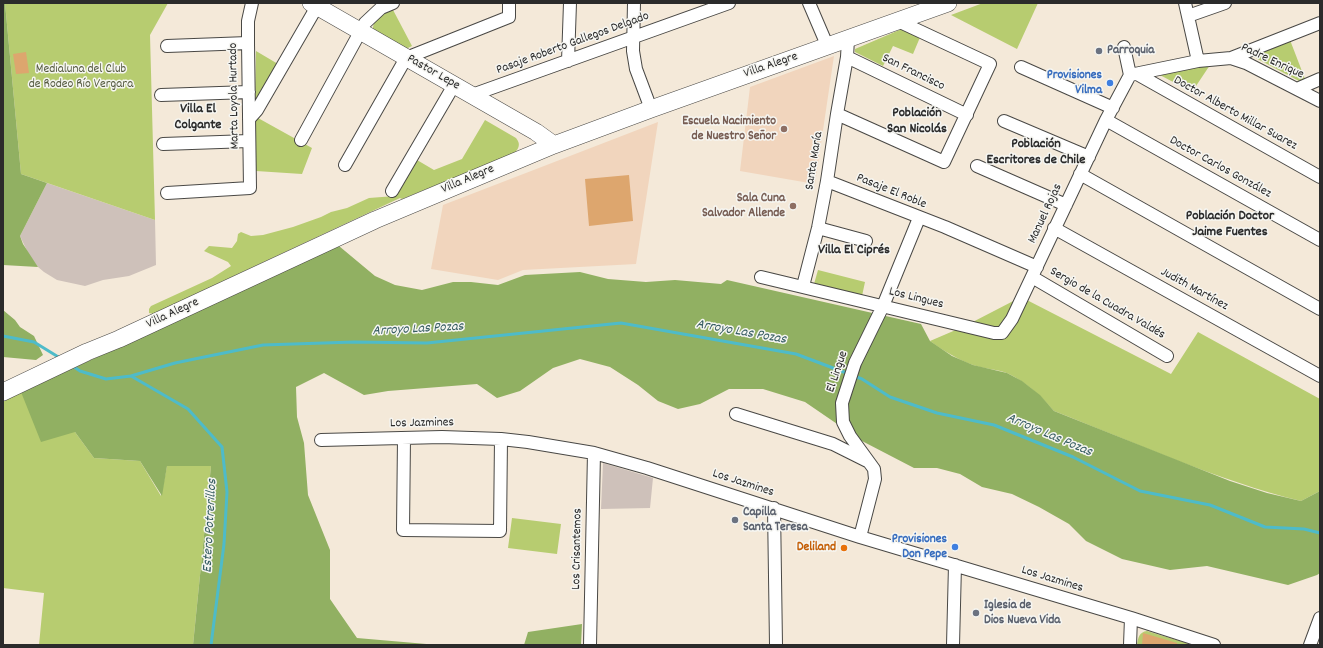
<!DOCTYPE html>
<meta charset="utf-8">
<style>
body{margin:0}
#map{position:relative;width:1323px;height:648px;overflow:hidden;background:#f4e9d9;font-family:Dekko,sans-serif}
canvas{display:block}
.frame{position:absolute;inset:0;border:4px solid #2b2b2b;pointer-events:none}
</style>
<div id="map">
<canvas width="1323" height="648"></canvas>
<div class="frame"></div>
</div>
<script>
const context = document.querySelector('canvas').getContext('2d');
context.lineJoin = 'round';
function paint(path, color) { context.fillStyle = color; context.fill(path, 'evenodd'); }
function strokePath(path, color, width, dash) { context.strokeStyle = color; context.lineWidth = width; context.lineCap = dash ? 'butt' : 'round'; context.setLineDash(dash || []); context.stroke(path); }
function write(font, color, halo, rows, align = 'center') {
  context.font = font + ' Dekko,sans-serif'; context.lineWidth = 3; context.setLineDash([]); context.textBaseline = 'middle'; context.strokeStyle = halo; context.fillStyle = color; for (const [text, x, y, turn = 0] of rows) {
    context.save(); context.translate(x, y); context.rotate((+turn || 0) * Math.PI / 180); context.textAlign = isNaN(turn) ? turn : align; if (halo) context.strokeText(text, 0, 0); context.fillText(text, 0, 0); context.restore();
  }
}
paint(new Path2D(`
 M834,56L815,184L740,171L750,87Z
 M658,122L636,264L523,270L498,280L431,269L443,205Z`), '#f1d5bd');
paint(new Path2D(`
 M47,183L155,220L156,265L129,276L103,280L85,286L57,280L44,272L38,267L29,255L20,236Z
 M603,463L653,478L650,508L601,509Z`), '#cec1ba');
paint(new Path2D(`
 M5,3H168L150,35L155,220L21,174Z
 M983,3H1038L1017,49L951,15Z
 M392,8L412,46L406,49L373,31C372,19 383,14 392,8Z
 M904,28L921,35L913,54L893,46L883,66L855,52V49Z
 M1290,40L1305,79L1299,81L1252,56Z
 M256,51L278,64L255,103Z
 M1210,65L1192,92L1158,74L1159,71Z
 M258,118L312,148L302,174L256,171L255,120Z
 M485,120L516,138C521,144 519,148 514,154L402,199L400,198L153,314L149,313V309L151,306L212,278L231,266L228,262L204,251L209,246L232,248L237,241L238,234L241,232L251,236L263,235L293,227L321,217L331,212L347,208L369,198L395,196L417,160L434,170L462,159Z
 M818,270L865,282L862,296L814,284Z
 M1021,297L1171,374L1198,332L1320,399V491L1301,501C1216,480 1136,443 1054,411C1041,396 1027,383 1009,374C998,369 984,369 973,365C957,359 944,351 930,341L965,326Z
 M21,392L75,432L94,458L140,461L161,496L167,466H211L193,645H39L44,593L3,588V400Z
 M512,518L561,524L557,554L508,548Z
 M1147,631L1193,645H1137C1138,638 1139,632 1147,631Z`), '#b7cc70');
paint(new Path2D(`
 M3,3H5L21,174L47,183L20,236L23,244L38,267L3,265Z
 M339,246L375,276L395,285L422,290L453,282H471L498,285L525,275L580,272L608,279L646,282L675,280L721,284L727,280L921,324L930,341L952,356L973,365L1007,373L1022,381L1040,395L1054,411L1230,481L1267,493L1301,501L1320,491V573L1317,575L1288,585L1207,566L1170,570L1122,559L1086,541L1069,524L1039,507L1012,494L982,487L960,474L937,468H914L862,441L805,402L763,389H729L700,404L678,409L658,401L638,385L610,367L580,359L553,368L520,391L497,398L477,384L388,391L364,395L324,373L296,387L297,417L304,443L308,495L330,550V599L357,638L438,645H193L211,466H167L162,496L140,461L94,458L75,432L41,442L21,392Z
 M3,310L15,320L20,327L34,336L43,355L36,360L3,357Z
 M582,624L581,645H524L528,632Z`), '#91b062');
strokePath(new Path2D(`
 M3,336L34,342L60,358
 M71,365L80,371L106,379L131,376L188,409L222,447L227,492L224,544L211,645
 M131,376L175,363L263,345L354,342L427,343L621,323L796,354L849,374
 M854,376L862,379L890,397L937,413L994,425L1073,457L1140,491L1210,505L1265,527L1304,529L1320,533`), '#4ebbc9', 3);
paint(new Path2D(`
 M26,52L29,73L16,74L13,54Z
 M629,175L633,221L589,226L585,179Z
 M1143,633L1177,643V645H1142Z`), '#dda66e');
const street = new Path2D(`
 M634,3L633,51L636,69L651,109
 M809,3L827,45
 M1185,3L1198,61
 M1188,16L1225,3
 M167,46L248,43
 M1124,47L1130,75
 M847,57L967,115
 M1231,58L1320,23
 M568,61L570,3
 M1021,67L1113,108
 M1137,74L1320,177
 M1297,89L1320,79
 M161,95L249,92
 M472,95L729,3
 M837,114L944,162L990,64L898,21
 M249,119L257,110L319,3
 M1106,120L1320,240
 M1004,121L1089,157
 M301,140L365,23L381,8L393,3
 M163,144L249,141
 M345,165L406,58L509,17V3
 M977,166L1066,205
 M1080,174L1320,309
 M827,181L945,227L1037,267
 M392,191L454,85
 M167,193L250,188L248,43V21L252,3
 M818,228L866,241
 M1054,228L1320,376
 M761,277L994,333H1002L1012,319L1106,120L1130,75L1198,61L1231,58L1246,63L1320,101
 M1032,277L1167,356
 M803,286L818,228L827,181L837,114L847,57L848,39
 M736,414L833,444L867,461
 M404,438L403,530L500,531L501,439
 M321,440L442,437L501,439L528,442L594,453L647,468L860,537L1131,618L1214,645
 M774,508L776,645
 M860,537L875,479L874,469L850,436L843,422L842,403L855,363L883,306L919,218
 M590,645L594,453
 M953,645L955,565
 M1130,645L1131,618
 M1310,645L1320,618`);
const secondary = new Path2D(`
 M311,3L536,132L554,145
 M3,392L87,352L119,339L375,220L554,145L651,109L948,3`);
strokePath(street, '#494845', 14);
strokePath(secondary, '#494845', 18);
strokePath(street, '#fff', 12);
strokePath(secondary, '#fff', 17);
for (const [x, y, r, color] of [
 [1099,51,4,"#6b7280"],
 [1110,83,4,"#3f7fe0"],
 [784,129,4,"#8d6e63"],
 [793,206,4,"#8d6e63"],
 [735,520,4,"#6b7280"],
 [955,547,4,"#3f7fe0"],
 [844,548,4,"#e8710a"],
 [976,613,4,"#6b7280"]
]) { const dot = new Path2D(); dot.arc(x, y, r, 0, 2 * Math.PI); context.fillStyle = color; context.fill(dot); strokePath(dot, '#f6f6f2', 1.5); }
write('13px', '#2b2b2b', '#f6f6f2', [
 ["Pasaje Roberto Gallegos Delgado",573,44,-20],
 ["Padre Enrique",1272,62,25],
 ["Villa Alegre",771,66,-19],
 ["Pastor Lepe",433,73,30],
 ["San Francisco",913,73,26],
 ["Marta Loyola Hurtado",235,96,-91],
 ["Doctor Alberto Millar Suarez",1235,114,29],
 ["Santa María",815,161,-81],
 ["Doctor Carlos González",1220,168,29],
 ["Villa Alegre",468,180,-23],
 ["Pasaje El Roble",891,192,22],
 ["Manuel Rojas",1046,214,-65],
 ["Judith Martínez",1194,290,29],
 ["Los Lingues",916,299,14],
 ["Sergio de la Cuadra Valdés",1107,304,30],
 ["Villa Alegre",173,314,-25],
 ["El Lingue",838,372,-71],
 ["Los Jazmines",422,424,-1],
 ["Los Jazmines",743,484,18],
 ["Los Crisantemos",578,549,-89],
 ["Los Jazmines",1052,580,17]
]);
write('bold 13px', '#5b616d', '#f6f6f2', [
 ["Parroquia",1107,51],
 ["Capilla",743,513],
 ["Santa Teresa",743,528],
 ["Iglesia de",984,606],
 ["Dios Nueva Vida",984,621]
], 'left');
write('13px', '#555b40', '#f6f6f2', [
 ["Medialuna del Club",81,70],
 ["de Rodeo Río Vergara",81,85]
]);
write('bold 13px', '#366cbe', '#f6f6f2', [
 ["Provisiones",1102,76],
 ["Vilma",1102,91],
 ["Provisiones",947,540],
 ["Don Pepe",947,555]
], 'right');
write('bold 13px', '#785e54', '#f6f6f2', [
 ["Escuela Nacimiento",776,122],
 ["de Nuestro Señor",776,137],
 ["Sala Cuna",785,199],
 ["Salvador Allende",785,214]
], 'right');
write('bold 13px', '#c56008', '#f6f6f2', [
 ["Deliland",836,548]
], 'right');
write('bold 14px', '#2b2b2b', '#f6f6f2', [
 ["Villa El",198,110],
 ["Colgante",198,126],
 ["Población",917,114],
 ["San Nicolás",917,130],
 ["Población",1036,145],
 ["Escritores de Chile",1036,161],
 ["Población Doctor",1230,217],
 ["Jaime Fuentes",1230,233],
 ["Villa El Ciprés",854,251]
]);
write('italic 14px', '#375d62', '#f6f6f2', [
 ["Arroyo Las Pozas",418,330,-3],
 ["Arroyo Las Pozas",741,333,10],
 ["Arroyo Las Pozas",1049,436,23],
 ["Estero Potrerillos",211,526,-87]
]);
</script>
